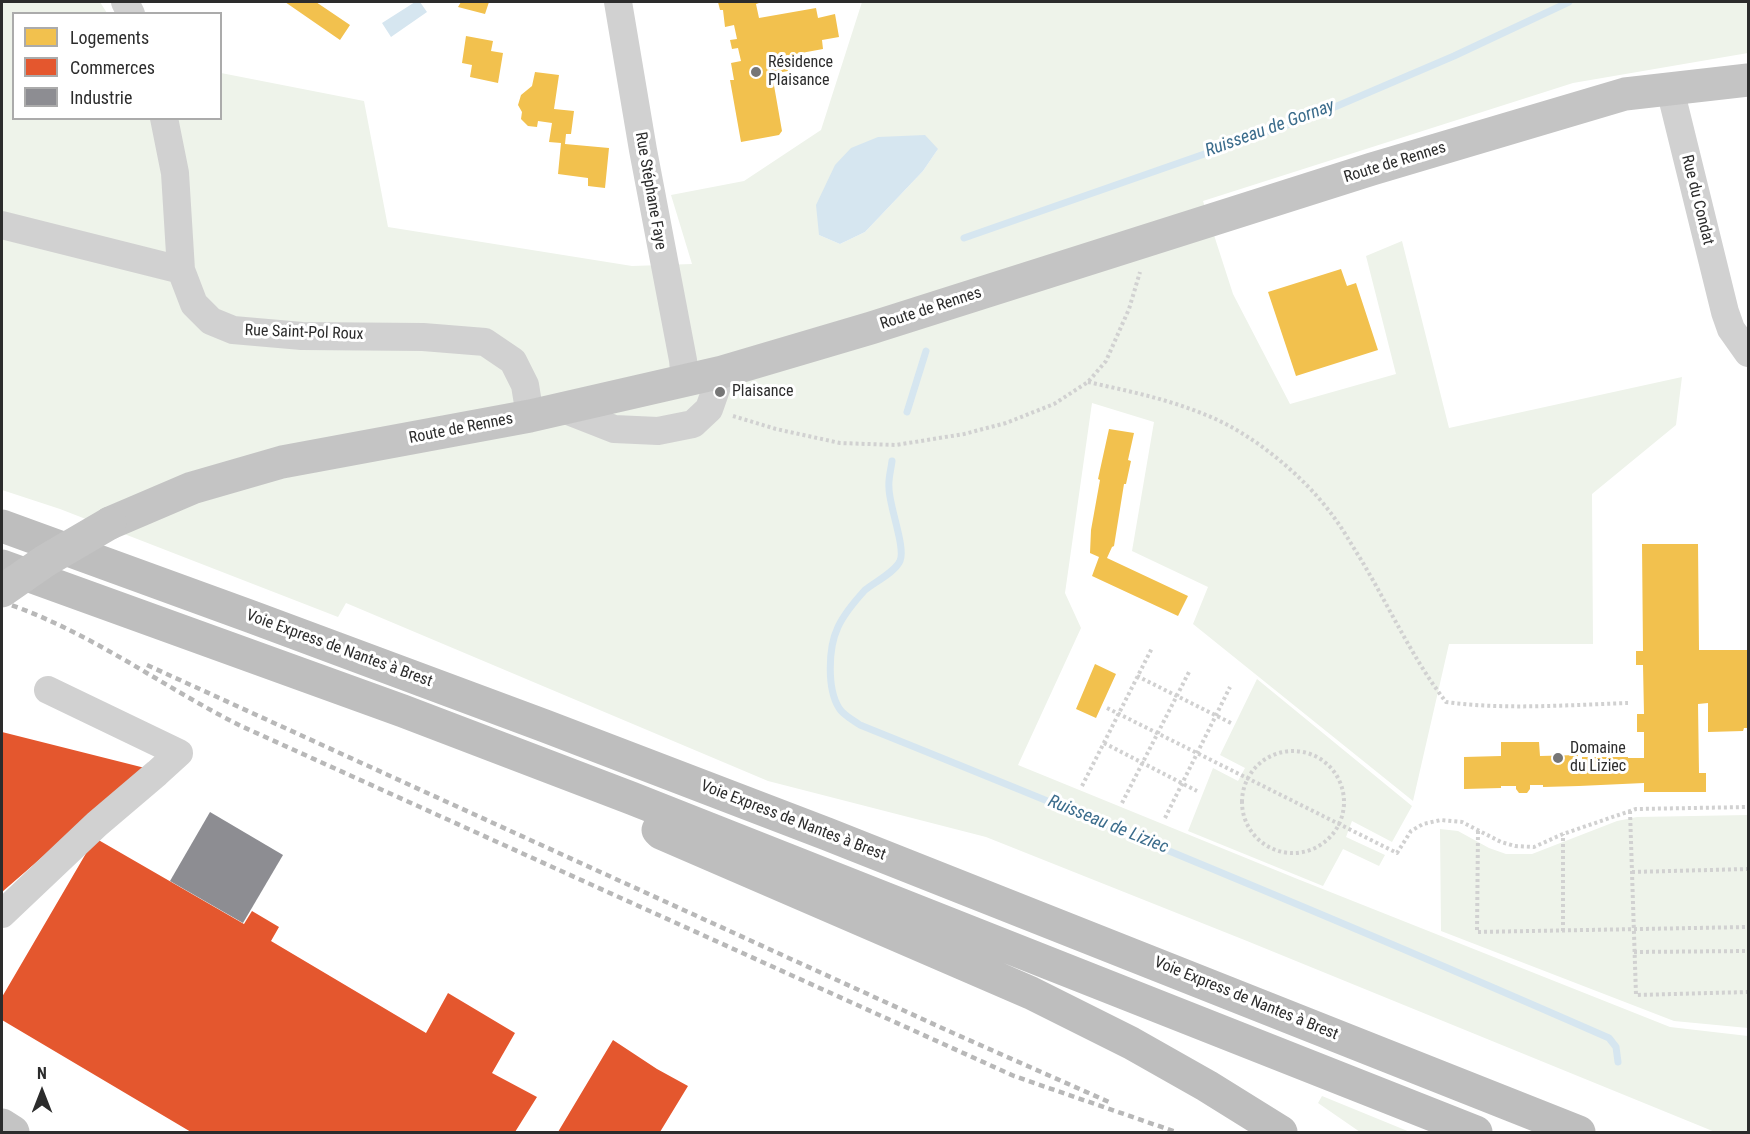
<!DOCTYPE html>
<meta charset="utf-8">
<style>
body{margin:0}
#map{position:relative;width:1750px;height:1134px;overflow:hidden;background:#fff;font-family:"Roboto Condensed",sans-serif}
canvas{display:block}
.frame{position:absolute;inset:0;border:3px solid #2c2c2c;pointer-events:none}
.legend{position:absolute;left:12px;top:12px;width:210px;height:108px;box-sizing:border-box;background:#fff;border:2px solid #ababab;margin:0;padding:8px 10px;list-style:none;font-size:18px;color:#2c2c2c}
.legend li{display:flex;align-items:center;gap:12px;height:30px}
.legend b{width:30px;border:2px solid #ababab}
.north{position:absolute;left:12px;top:1062px;width:60px;height:60px;-webkit-text-stroke:4px #fff;paint-order:stroke;rotate:0deg;font-size:16px;font-weight:700;line-height:24px;text-align:center;color:#2c2c2c}
.north::after{content:'';display:block;margin:auto;width:21px;height:27px;background:#2c2c2c;clip-path:polygon(50% 0,100% 100%,50% 72%,0 100%)}
</style>
<div id="map">
<canvas width="1750" height="1134"></canvas>
<div class="frame"></div>
<ul class="legend">
<li><b style="height:16px;background:#f2c14e"></b>Logements</li>
<li><b style="height:16px;background:#e4572e"></b>Commerces</li>
<li><b style="height:16px;background:#8d8d92"></b>Industrie</li>
</ul>
<div class="north">N</div>
</div>
<script>
const context = document.querySelector('canvas').getContext('2d');
context.lineJoin = 'round';
function paint(path, color) { context.fillStyle = color; context.fill(path, 'evenodd'); }
function strokePath(path, color, width, dash) { context.strokeStyle = color; context.lineWidth = width; context.lineCap = dash ? 'butt' : 'round'; context.setLineDash(dash || []); context.stroke(path); }
function write(font, color, halo, rows, align = 'center') {
  context.font = font + ' "Roboto Condensed",sans-serif'; context.lineWidth = 6; context.setLineDash([]); context.textBaseline = 'middle'; context.strokeStyle = halo; context.fillStyle = color; for (const [text, x, y, turn = 0] of rows) {
    context.save(); context.translate(x, y); context.rotate((+turn || 0) * Math.PI / 180); context.textAlign = isNaN(turn) ? turn : align; if (halo) context.strokeText(text, 0, 0); context.fillText(text, 0, 0); context.restore();
  }
}
paint(new Path2D(`
 M2,2H100L107,13L14,14V118H220L221,73L364,101L388,227L632,266L692,264L671,195L744,181L821,130L862,2H1748V53L1573,83L1203,201L1233,294L1290,404L1396,374L1366,256L1402,241L1449,428L1682,377L1676,425L1592,494L1593,644H1449L1413,801L1193,624L1208,587L1132,551L1154,422L1092,403L1065,593L1081,628L1018,765L1295,878L1670,1027L1748,1036V1132H1715L1247,941L986,837L768,781L346,603L338,617L60,509L2,490ZM938,149L923,171L865,232L840,244L819,235Z
 M1257,679L1412,806L1392,842L1352,821L1346,837L1385,855L1379,866L1343,849L1323,886L1188,831L1213,768L1238,781L1245,768L1220,755Z
 M1748,815V1028L1674,1021L1441,931L1440,829L1458,831L1489,848L1506,854H1532L1617,821L1637,817Z
 M1322,1096L1410,1132H1360L1318,1103Z`), '#eef3ea');
paint(new Path2D(`
 M415,2H420L427,12L391,37L382,23Z
 M925,135L938,149L923,171L865,232L840,244L819,235L816,205L835,165L851,148L878,137Z`), '#d6e6f0');
paint(new Path2D(`
 M285,2H316L350,25L340,40Z
 M461,2H489L485,14L458,7Z
 M718,2H762L756,4L759,18L816,8L818,18L835,14L839,37L822,40L823,49L785,56L788,71L772,74L782,131L779,135L741,142L730,80H734L731,63L741,61L738,48L732,49L730,40L737,39L734,25L725,27L723,10H720Z
 M466,36L493,41L491,51L503,53L498,83L470,77L472,65L462,63Z
 M535,72L559,75L554,109L574,111L571,134H566L565,144L609,148L605,188L588,186V178L558,174L561,143L549,142L552,123L538,121L537,127L528,126L521,119L522,112L518,105L521,95L532,86Z
 M1341,269L1347,286L1356,283L1378,350L1296,376L1268,292Z
 M1109,429L1134,433L1128,460L1131,461L1126,484H1124L1114,546L1112,547L1107,558L1188,596L1178,616L1092,576L1099,557L1090,553L1091,530L1100,480L1098,479Z
 M1642,544H1698L1699,650H1748V728H1744L1743,731L1708,732V703L1698,704L1699,773H1706V792H1644V783L1579,786L1543,787V785H1530V789L1527,793H1519L1516,789V786H1501V788L1464,789V757L1501,756V742H1539L1540,756L1578,755V762H1582V757H1628V758H1644V732H1637V714H1644L1643,665H1636V651H1643Z
 M1095,664L1116,674L1096,718L1076,709Z`), '#f2c14e');
paint(new Path2D(`
 M2,732L145,768L2,892Z
 M95,838L244,924L252,911L279,927L271,941L426,1033L448,993L515,1033L492,1073L537,1097L515,1132H191L2,1020V997Z
 M613,1040L657,1069L688,1086L660,1132H558Z`), '#e4572e');
paint(new Path2D(`
 M210,812L283,855L243,923L170,881Z`), '#8d8d92');
strokePath(new Path2D(`
 M964,238L1316,115L1454,56L1569,2
 M907,412L926,351
 M892,461C891,470 888,479 889,488C889,506 906,548 900,561C895,572 875,582 865,590C855,601 844,614 838,627C828,648 827,689 839,708C843,715 853,720 860,725C1111,826 1361,929 1609,1038L1616,1047L1618,1062`), '#d6e6f0', 7);
strokePath(new Path2D(`
 M1088,382C1128,391 1168,399 1206,415C1252,433 1304,476 1333,516C1343,529 1351,544 1360,558C1389,606 1412,658 1446,702C1506,710 1567,705 1628,703
 M733,416L776,429L840,443L896,445L964,434L1006,423L1054,404L1088,382L1106,361L1129,309L1140,272
 M1137,676L1231,723
 M1107,708L1397,853L1411,831L1423,824L1441,820L1462,822L1501,842L1515,846L1534,847L1563,834L1636,809L1748,807
 M1104,743L1197,791
 M1242 802a51 51 0 1 1 102 0a51 51 0 1 1-102 0Z
 M1082,786L1152,648
 M1122,803L1190,670
 M1630,811L1636,995L1748,992
 M1165,818L1230,687
 M1478,831L1477,932L1748,927
 M1632,872L1748,869
 M1563,931V834
 M1634,952L1748,951`), '#d1d1d1', 4, [3, 3]);
strokePath(new Path2D(`
 M125,2L131,14
 M618,2L643,150L683,360L685,381
 M1670,89L1725,312L1731,329L1748,353
 M164,118L175,173L181,270L194,304L211,321L233,330L302,336L423,337L485,342L513,361L525,385L530,416
 M2,225L181,270
 M563,409L614,429L658,431L693,424L709,409L722,372
 M2,914L97,824L157,773L179,753L48,690`), '#d1d1d1', 28);
strokePath(new Path2D(`
 M110,523L192,488L282,462L530,416L722,372L871,328L1372,169L1625,94L1748,80
 M2,1125L13,1132`), '#c4c4c4', 33);
strokePath(new Path2D(`
 M2,526L252,617L545,726L827,834L1579,1132
 M2,566L403,711L631,798L1476,1132
 M658,830L661,833L1031,993L1131,1043L1207,1086L1281,1132`), '#bebebe', 33);
strokePath(new Path2D(`
 M2,602C88,630 161,686 241,726L1014,1076L1176,1132
 M147,665L953,1033L1109,1102`), '#b8b8b8', 4.5, [6, 4.5]);
strokePath(new Path2D(`
 M2,591L45,561L110,523`), '#c4c4c4', 33);
for (const [x, y, r, color] of [
 [756,72,6,"#767676"],
 [720,392,6,"#767676"],
 [1558,758,6,"#767676"]
]) { const dot = new Path2D(); dot.arc(x, y, r, 0, 2 * Math.PI); context.fillStyle = color; context.fill(dot); strokePath(dot, '#fff', 2); }
write('16px', '#2c2c2c', '#fff', [
 ["Résidence",768,63],
 ["Plaisance",768,81],
 ["Plaisance",732,392],
 ["Domaine",1570,749],
 ["du Liziec",1570,767]
], 'left');
write('16px', '#2c2c2c', '#fff', [
 ["Route de Rennes",1395,163,-17],
 ["Rue Stéphane Faye",650,191,80],
 ["Rue du Condat",1697,200,76],
 ["Route de Rennes",931,309,-18],
 ["Rue Saint-Pol Roux",304,333,2],
 ["Route de Rennes",461,429,-11],
 ["Voie Express de Nantes à Brest",339,649,20],
 ["Voie Express de Nantes à Brest",793,821,21],
 ["Voie Express de Nantes à Brest",1246,999,22]
]);
write('italic 18px', '#3b6c8c', '#fff', [
 ["Ruisseau de Gornay",1270,129,-20],
 ["Ruisseau de Liziec",1108,825,22]
]);
</script>
